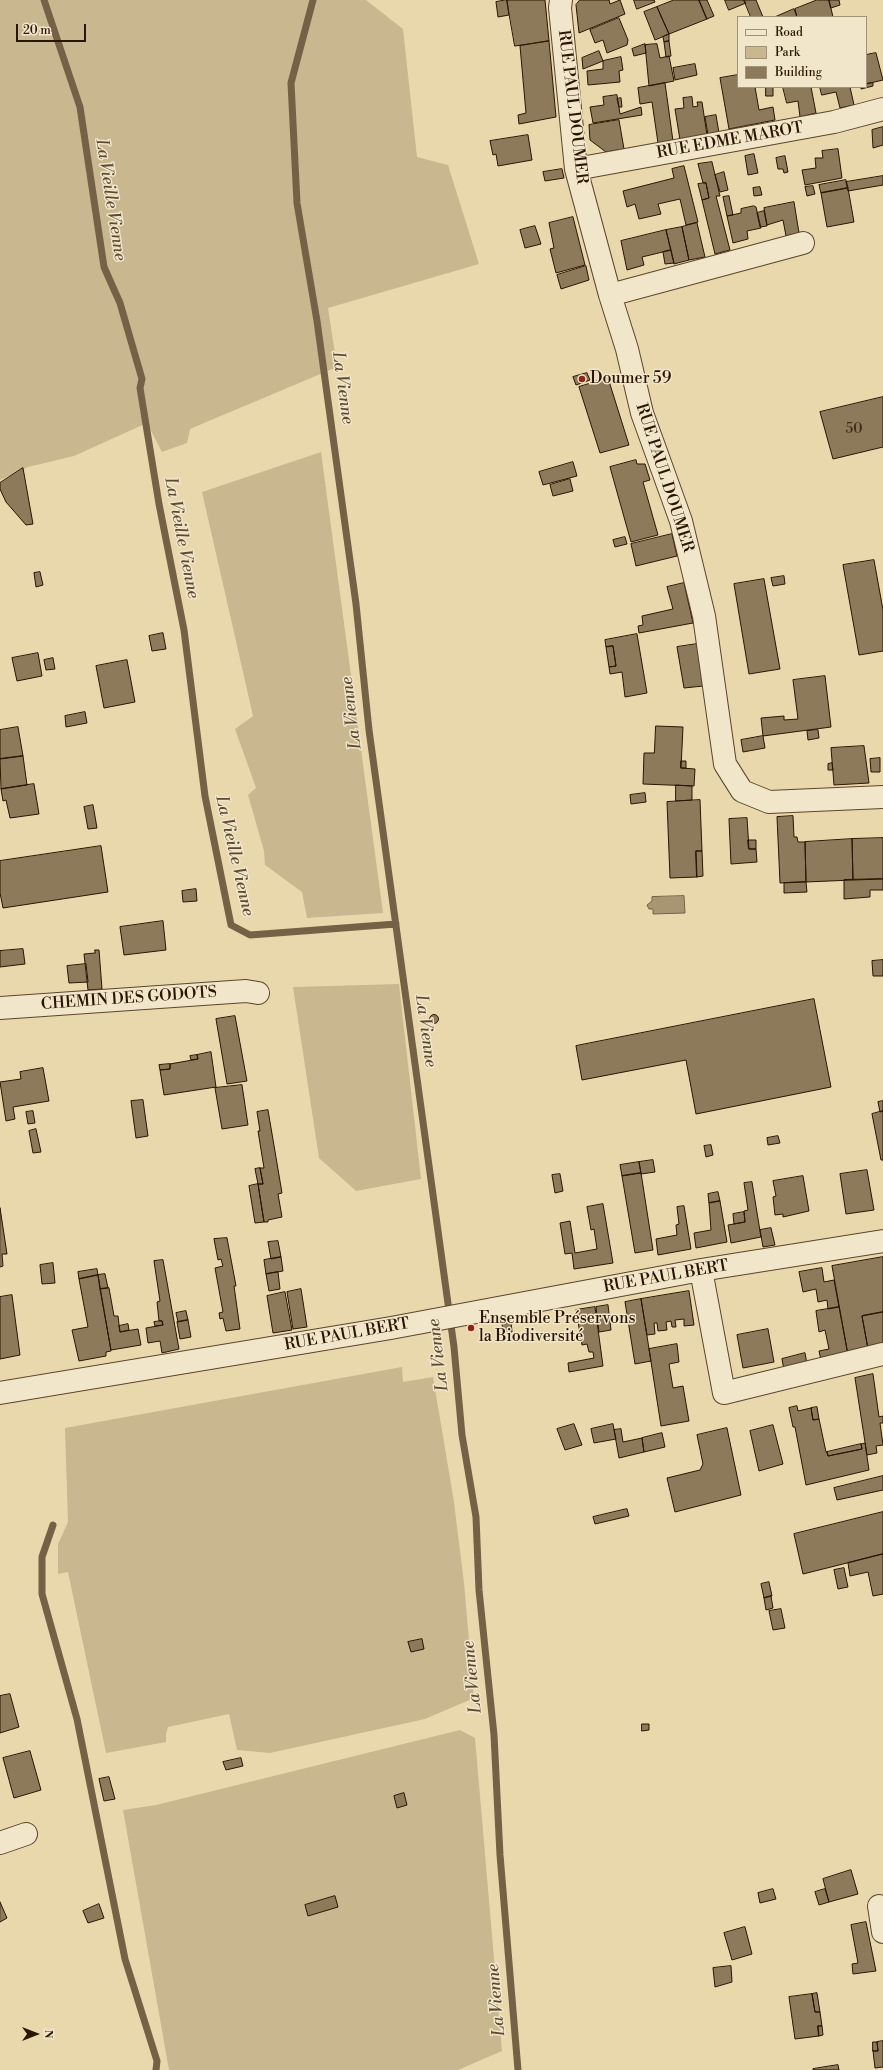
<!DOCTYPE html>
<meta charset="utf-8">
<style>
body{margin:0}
#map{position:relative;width:883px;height:2070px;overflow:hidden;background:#ead8ad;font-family:"Libre Bodoni",serif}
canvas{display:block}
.legend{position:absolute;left:737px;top:16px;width:130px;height:72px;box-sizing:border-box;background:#f1e6ca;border:1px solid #a1927a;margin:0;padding:5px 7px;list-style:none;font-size:12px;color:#291502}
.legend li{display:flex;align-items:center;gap:8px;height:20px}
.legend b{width:20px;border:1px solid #a1927a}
.north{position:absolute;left:16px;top:2014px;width:40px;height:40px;-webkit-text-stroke:3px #f1e6ca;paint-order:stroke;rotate:90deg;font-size:11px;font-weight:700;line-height:16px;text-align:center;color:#291502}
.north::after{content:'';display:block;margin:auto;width:14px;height:18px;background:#291502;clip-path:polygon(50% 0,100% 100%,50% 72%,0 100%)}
.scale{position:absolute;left:16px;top:24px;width:70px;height:18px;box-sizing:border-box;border:2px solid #291502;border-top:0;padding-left:5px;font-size:12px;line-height:14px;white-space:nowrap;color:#291502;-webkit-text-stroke:3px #f1e6ca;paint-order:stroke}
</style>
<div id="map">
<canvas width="883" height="2070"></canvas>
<ul class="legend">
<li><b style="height:5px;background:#f1e6ca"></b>Road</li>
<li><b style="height:11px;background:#c9b790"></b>Park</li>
<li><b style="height:11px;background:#8d7a5b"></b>Building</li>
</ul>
<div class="north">N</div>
<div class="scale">20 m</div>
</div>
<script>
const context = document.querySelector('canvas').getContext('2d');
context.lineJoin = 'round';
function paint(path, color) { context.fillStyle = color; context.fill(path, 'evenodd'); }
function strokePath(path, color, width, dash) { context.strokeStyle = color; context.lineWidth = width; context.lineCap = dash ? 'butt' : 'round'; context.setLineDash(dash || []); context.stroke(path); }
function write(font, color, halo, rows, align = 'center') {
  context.font = font + ' "Libre Bodoni",serif'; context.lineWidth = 3; context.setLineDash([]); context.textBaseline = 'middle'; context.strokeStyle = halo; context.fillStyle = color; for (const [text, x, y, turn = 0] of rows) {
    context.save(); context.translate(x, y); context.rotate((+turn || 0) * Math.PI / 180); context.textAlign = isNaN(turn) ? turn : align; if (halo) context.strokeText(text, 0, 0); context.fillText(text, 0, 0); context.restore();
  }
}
paint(new Path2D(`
 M0,0H366L403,29L417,157L448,165L479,264L328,308L337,367L190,429L187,443L162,452L147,423L74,456L28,467L0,480Z
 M321,452L383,913L307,918L302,892L265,865L264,851L248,795L256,788L235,729L253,716L202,492Z
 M399,984L421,1179L356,1191L319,1158L293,987Z
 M402,1367L403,1382L433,1377L454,1502L464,1583L474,1698L425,1719L270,1753L237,1750L229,1714L168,1727L166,1734V1742L106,1753L68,1572L58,1574V1544L68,1522L65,1428Z
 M460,1730L475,1738L502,2051L458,2070H169L123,1810L156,1805Z`), '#c9b790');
const water = new Path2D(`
 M684,896L685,913L653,914V909H649L647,905L652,901V897Z`);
paint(water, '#a89673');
strokePath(water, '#756246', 1);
strokePath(new Path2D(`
 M44,0L80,107L104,267L120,303L142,379L140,388L159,504L184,630L205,796L231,925L250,935L396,924
 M313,0L291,83L297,203L317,321L356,604L369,730L454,1347L462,1435L476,1517L479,1590L494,1735L500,1855L518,2070
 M53,1525L42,1557V1594L77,1719L125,1959L157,2061L156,2070`), '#756246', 7);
const building = new Path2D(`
 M507,0L509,15L498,17L496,2Z
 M507,0H545L549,41L515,46Z
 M580,0H609L610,4L620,0L625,14L579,33L576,5Z
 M634,0H654L655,2L637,9Z
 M674,0H699L707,19L669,34L657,7Z
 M699,0H707L714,16L707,19Z
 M725,0H744L746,3L729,10Z
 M744,0H756L763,17H751Z
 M817,0H829L833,17H797L795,9Z
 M829,0H839L840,5L831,8Z
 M657,7L669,34L655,40L644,12Z
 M794,9L797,17H775Z
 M619,18L628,40L627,45L607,53L603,40L595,43L590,30Z
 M669,34V41L664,42L663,37Z
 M549,41L556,117L519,124L518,115L526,113L520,46Z
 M669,41L671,56L666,57L664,42Z
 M645,44L646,53L634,56L632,49Z
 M657,44L660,58L669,56L674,81L649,86L645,45Z
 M599,51L603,61L583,69L582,58Z
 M876,53L883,80L866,84V55Z
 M621,57L623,70L619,71L620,82L588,85L587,71L603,69V61Z
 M695,64L697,75L675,80L673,68Z
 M738,75V87H755L759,110L773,107L775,120L729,129L720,78Z
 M665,83L673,141L658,143L652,102L640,104L638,88Z
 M873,83V86L861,89V87H866V84Z
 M766,87H773V96H766Z
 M783,87H811L816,113L800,117L798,101L787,103Z
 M820,87H850L854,105L840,108L836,92L822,95Z
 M617,95L620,114L641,107L642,115L593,123L590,107L604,105L603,97Z
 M692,97L693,107L698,106L697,102H702L707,135L680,140L675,109L684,108L683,98Z
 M621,98L622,107H619L617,99Z
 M716,115L719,133L708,135L705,117Z
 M619,120L624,149L606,152L590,140L589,125Z
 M883,127V145L873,148L872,130Z
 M528,135L532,160L498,166L496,154L493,155L490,141Z
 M838,149L842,178L805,185L802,170L816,168L815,158H823L822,151Z
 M754,154L758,173L748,175L745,156Z
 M785,156L788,172L784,173L783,169H778L776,158Z
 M712,162L720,196H716L730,250L715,254L702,200L709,198L706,183H703L698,164Z
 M684,166L698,222L686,225L680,199L658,204L661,214L639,219L635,204L627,207L623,191L674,178L672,169Z
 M562,169L564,178L545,181L543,172Z
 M724,172L728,190L720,192L715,175Z
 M883,176V185L848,191L846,182Z
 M846,180L848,188L821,193L819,185Z
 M706,183L709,198L702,200L698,184Z
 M813,186L815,194L807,196L805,187Z
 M760,187L762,195L754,196L753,188Z
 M848,188L854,222L827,227L821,193Z
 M729,196L733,215L727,216L723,197Z
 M794,202L799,233L786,236L783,220L767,225L764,208Z
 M754,206L756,207L761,228L747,231L748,239L733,243L727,216L741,213V209Z
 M764,211L767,226L760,227L757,213Z
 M573,217L585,265L556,273L550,249L554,248L549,223Z
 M697,223L705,257L689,260L682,227Z
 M535,226L541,244L525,248L520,230Z
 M682,227L689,260L674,264L666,230Z
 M666,230L671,250L642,257L644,265L627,270L621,241Z
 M671,250L674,263L665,264L663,252Z
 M586,266L589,280L561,289L557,275Z
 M587,373L590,380L576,385L573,377Z
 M608,378L629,445L600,453L579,387Z
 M883,397V447L833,459L820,412Z
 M636,460L637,464H645L650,480L643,482L658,535L631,542L610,467Z
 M573,462L577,476L543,485L539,472Z
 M23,468L33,524L26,525L6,502L0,489V483Z
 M570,479L573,491L553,496L550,485Z
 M672,534L677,556L636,566L631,544Z
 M625,537L627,544L615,547L613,540Z
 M874,560L883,610V651L859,655L843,565Z
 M40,572L43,585L36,587L34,573Z
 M784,576L785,584L773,586L771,578Z
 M764,579L780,669L749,674L734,584Z
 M684,583L693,623L639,633L638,626L643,625L642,616L673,609L667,587Z
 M163,633L166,649L152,651L149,636Z
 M637,634L647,693L625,697L622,672L610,674L609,667L616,666L613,646L606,647L605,640Z
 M697,644L703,686L684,688L677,647Z
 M613,646L616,666L609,667L606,647Z
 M38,653L42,676L17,681L12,658Z
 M53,658L55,669L46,670L44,660Z
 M127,660L135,702L104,708L96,666Z
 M825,676L831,727L763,736L761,718L784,716V720L798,719L793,680Z
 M85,712L87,723L66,727L65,716Z
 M656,726L683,727L681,768L695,769L694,786L643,784L644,753H654Z
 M18,727L23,756L0,759V730Z
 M818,730L819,738L808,740L807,731Z
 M763,736L765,748L743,752L741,740Z
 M864,746L869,783L834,785L831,748Z
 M23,756L27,785L1,789L0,759Z
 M880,758V772H871L870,759Z
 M681,761H686V768H681Z
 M832,763L833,770H828V764Z
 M34,784L39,814L10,818L6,800L3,801L1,789Z
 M676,785L692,786V800L676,801Z
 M645,793L646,802L631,804L630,795Z
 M700,800L702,851H696L697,877L670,878L667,802Z
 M93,805L97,828L88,829L84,807Z
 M793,816L794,837H797L798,842H805L806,882L780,883L777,817Z
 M747,818L749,849H756L757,862L731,864L729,819Z
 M883,838V879L853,880L852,839Z
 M852,839L853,880L806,882L805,842Z
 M748,840H756V849H749Z
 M101,846L108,892L3,908L0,893V861Z
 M696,851H702L703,876L697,877Z
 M883,879V890H870V897L844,899V880Z
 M806,882L807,892L784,893V883Z
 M196,889L197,901L183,902L182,891Z
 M163,921L166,950L124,955L120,927Z
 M23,949L25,964L0,967V951Z
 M95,950H99L102,989L88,990L84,954L95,953Z
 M883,960V976H873L872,961Z
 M86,964L88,982L69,983L67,966Z
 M814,999L831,1087L696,1114L686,1060L582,1080L576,1046Z
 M429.5 1019a4.5 4.5 0 1 1 9 0a4.5 4.5 0 1 1-9 0Z
 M235,1016L247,1081L227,1084L216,1019Z
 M211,1052L216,1087L164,1095L160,1070L170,1069V1064L198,1059L197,1055Z
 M197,1055L198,1059L191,1060L190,1056Z
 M170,1064V1069L160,1070L159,1065Z
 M43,1068L49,1101L13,1107L15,1119L6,1121L0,1082L21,1079L20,1072Z
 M242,1085L248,1125L222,1129L215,1088Z
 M143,1100L148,1136L136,1138L131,1101Z
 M883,1101V1111L880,1112L878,1102Z
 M268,1110L282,1193L278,1194L282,1217L268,1220V1222H264L258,1184H263L260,1168H264L258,1131H260L257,1112Z
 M33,1111L35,1123L28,1124L26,1112Z
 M883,1111V1160H881L872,1114Z
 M36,1129L41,1152L33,1153L29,1131Z
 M778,1136L780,1143L768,1145L767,1138Z
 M711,1145L713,1155L706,1157L704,1146Z
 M653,1160L655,1172L641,1174L639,1162Z
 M639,1162L641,1173L622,1176L620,1165Z
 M260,1168L263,1184H258L255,1169Z
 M867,1170L874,1210L846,1214L840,1174Z
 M641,1173L653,1250L635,1253L622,1176Z
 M560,1174L563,1191L555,1193L552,1175Z
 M803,1176L809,1211L783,1217V1214L775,1215L773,1197L776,1196L773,1181Z
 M752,1182L761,1237L731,1243L728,1225L745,1222L744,1211L748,1210L744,1183Z
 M258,1184L264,1222L255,1223L249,1186Z
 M718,1192L720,1201L709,1203L708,1194Z
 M720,1201L727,1242L696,1248L694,1233L711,1230L709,1203Z
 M603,1204L613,1263L574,1269L572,1253L565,1254L560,1223L570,1221L575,1253L597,1249L594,1229L591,1230L587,1207Z
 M684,1206L691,1249L658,1255L656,1239L677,1235L676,1225L679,1224L677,1207Z
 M0,1208L7,1254H2L3,1266L0,1267Z
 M744,1212L745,1222L734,1224L733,1214Z
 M771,1228L775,1245L763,1247L760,1230Z
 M227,1238L236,1286H234L240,1329L226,1331L223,1318L220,1319L219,1313L223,1312L215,1268L223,1266L221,1259L218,1260L214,1239Z
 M278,1241L281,1257L271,1259L268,1242Z
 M281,1257L283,1271L266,1274L264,1260Z
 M883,1257V1312L862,1316L868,1349L848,1355L832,1266Z
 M163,1260L179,1349L162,1353L160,1341L148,1343L146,1328L163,1325L162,1321H159L157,1302L160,1301L154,1261Z
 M53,1263L55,1283L42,1284L40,1265Z
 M822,1268L824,1282L834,1280L839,1307L828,1309L827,1300L818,1302L816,1289L803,1292L799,1272Z
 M97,1269L98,1275L79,1279L78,1272Z
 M278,1272L280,1289L269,1291L266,1274Z
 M105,1274L108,1288L100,1289L98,1275Z
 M98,1275L111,1351L106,1352V1356L79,1361L72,1330L88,1327L79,1279Z
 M109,1288L114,1316H118L120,1332L138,1329L141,1345L111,1350L100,1289Z
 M301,1289L307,1327L293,1329L287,1292Z
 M689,1291L694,1325L684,1326V1319L675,1320L676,1327H672L671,1321L666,1322L667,1330L658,1331L657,1323H654L655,1334L647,1335L641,1299Z
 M285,1292L292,1330L273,1333L267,1296Z
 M12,1295L20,1355L0,1359V1297Z
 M641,1299L651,1361L635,1364L625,1302Z
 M608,1305L611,1330L599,1332L596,1307Z
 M595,1307L603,1366L569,1372L568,1363L594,1358L593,1352H589L587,1344L582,1345L576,1310Z
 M839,1307L848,1355L821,1360L819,1351L829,1349L825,1330L819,1332L816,1311Z
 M186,1311L188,1320L178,1322L176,1313Z
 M883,1312V1346L868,1349L862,1316Z
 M188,1320L191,1337L180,1339L177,1322Z
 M162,1321L163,1325L155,1326L154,1322Z
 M511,1322L512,1332L503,1334L502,1323Z
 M128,1324L129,1330L120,1332L119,1326Z
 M768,1329L774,1362L743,1368L737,1335Z
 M677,1344L679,1362L669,1364L673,1388L683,1386L689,1421L661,1426L649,1349Z
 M805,1353L807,1364L784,1370L782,1359Z
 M873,1374L879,1417L883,1416V1423H880L883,1445L876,1446L877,1453L867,1455L855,1378Z
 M797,1406L798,1411L811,1408L813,1420L819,1419L826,1452H827L828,1456L862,1449L861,1444L865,1443L869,1470L806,1485L795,1427H793L789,1408Z
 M817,1407L819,1419L813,1420L811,1408Z
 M574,1424L582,1445L565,1450L557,1429Z
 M613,1424L616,1439L594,1443L591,1429Z
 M773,1425L783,1464L759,1471L750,1431Z
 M727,1428L741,1495L675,1512L667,1478L700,1470L703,1464L697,1435Z
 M621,1429L623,1442L642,1438L644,1452L619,1458L614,1430Z
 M662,1433L665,1447L644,1452L642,1438Z
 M861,1444L862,1449L828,1456L827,1452Z
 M883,1476V1490L837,1500L834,1488Z
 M627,1509L629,1516L595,1524L593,1517Z
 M883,1512V1554L803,1574L794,1534Z
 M883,1554V1594L873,1596L868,1572L850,1576L848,1563Z
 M844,1568L848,1587L838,1589L834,1570Z
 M769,1582L772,1596L764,1598L761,1584Z
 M771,1596L773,1608L766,1610L764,1598Z
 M781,1609L785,1628L773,1630L769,1611Z
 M422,1639L424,1649L411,1652L408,1642Z
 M10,1694L19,1727L0,1733V1696Z
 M642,1724H649V1730L642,1731Z
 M30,1751L41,1790L14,1798L3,1758Z
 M241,1758L243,1766L226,1770L223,1762Z
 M109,1777L115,1799L104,1801L99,1779Z
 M404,1793L407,1805L397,1808L394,1796Z
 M851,1870L858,1894L829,1902L823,1879Z
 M773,1889L776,1899L760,1903L758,1893Z
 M825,1889L829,1902L819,1905L815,1892Z
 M335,1896L338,1907L308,1916L305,1905Z
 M0,1902L7,1918L0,1922Z
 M99,1904L104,1918L88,1923L83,1911Z
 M866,1922L876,1971L853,1974L852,1964L858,1963L851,1925Z
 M745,1927L752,1954L732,1960L724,1933Z
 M731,1966L732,1982L715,1987L713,1968Z
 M817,1993L820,2012H815L812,1994Z
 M812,1994L815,2012H820L822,2026H818L819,2036L795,2039L789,1997Z
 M818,2026H822L823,2035L819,2036Z
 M883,2041V2067L875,2068L873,2051H878L877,2042Z
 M873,2042H877L878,2051H873Z
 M838,2065L839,2070H813V2069Z`);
paint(building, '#8d7a5b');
strokePath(building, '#291502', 1);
const street = new Path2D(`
 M561,0L560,8L576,169L610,295L627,349L642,413L681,521L704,616L725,764L742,791L769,802L883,797
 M576,169L834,122L883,109
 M610,295L803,243
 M0,1008L246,991L258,993
 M701,1270L724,1393L883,1354
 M0,1393L391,1328L701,1270L883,1241
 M0,1843L26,1834
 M879,1906L883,1932`);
strokePath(street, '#59462d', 24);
strokePath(street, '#f1e6ca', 22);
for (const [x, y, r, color] of [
 [582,379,4,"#8f2418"],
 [471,1328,4,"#8f2418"]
]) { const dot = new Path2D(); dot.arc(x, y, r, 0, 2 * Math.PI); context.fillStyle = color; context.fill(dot); strokePath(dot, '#f1e6ca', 1.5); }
write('14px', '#422e18', null, [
 ["50",854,430]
]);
write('16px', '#291502', '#f1e6ca', [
 ["RUE PAUL DOUMER",572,107,83],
 ["RUE EDME MAROT",730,141,-10],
 ["RUE PAUL DOUMER",664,478,72],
 ["CHEMIN DES GODOTS",129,999,-4],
 ["RUE PAUL BERT",666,1277,-10],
 ["RUE PAUL BERT",347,1335,-10]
]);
write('16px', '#291502', '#f1e6ca', [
 ["Doumer 59",590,379],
 ["Ensemble Préservons",479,1319],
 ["la Biodiversité",479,1337]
], 'left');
write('italic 17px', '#5c492f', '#f1e6ca', [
 ["La Vieille Vienne",110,200,81],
 ["La Vienne",342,388,82],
 ["La Vieille Vienne",181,538,79],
 ["La Vienne",352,713,-97],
 ["La Vieille Vienne",234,856,77],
 ["La Vienne",425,1031,82],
 ["La Vienne",439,1355,-97],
 ["La Vienne",473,1677,-96],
 ["La Vienne",497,2000,-95]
]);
</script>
